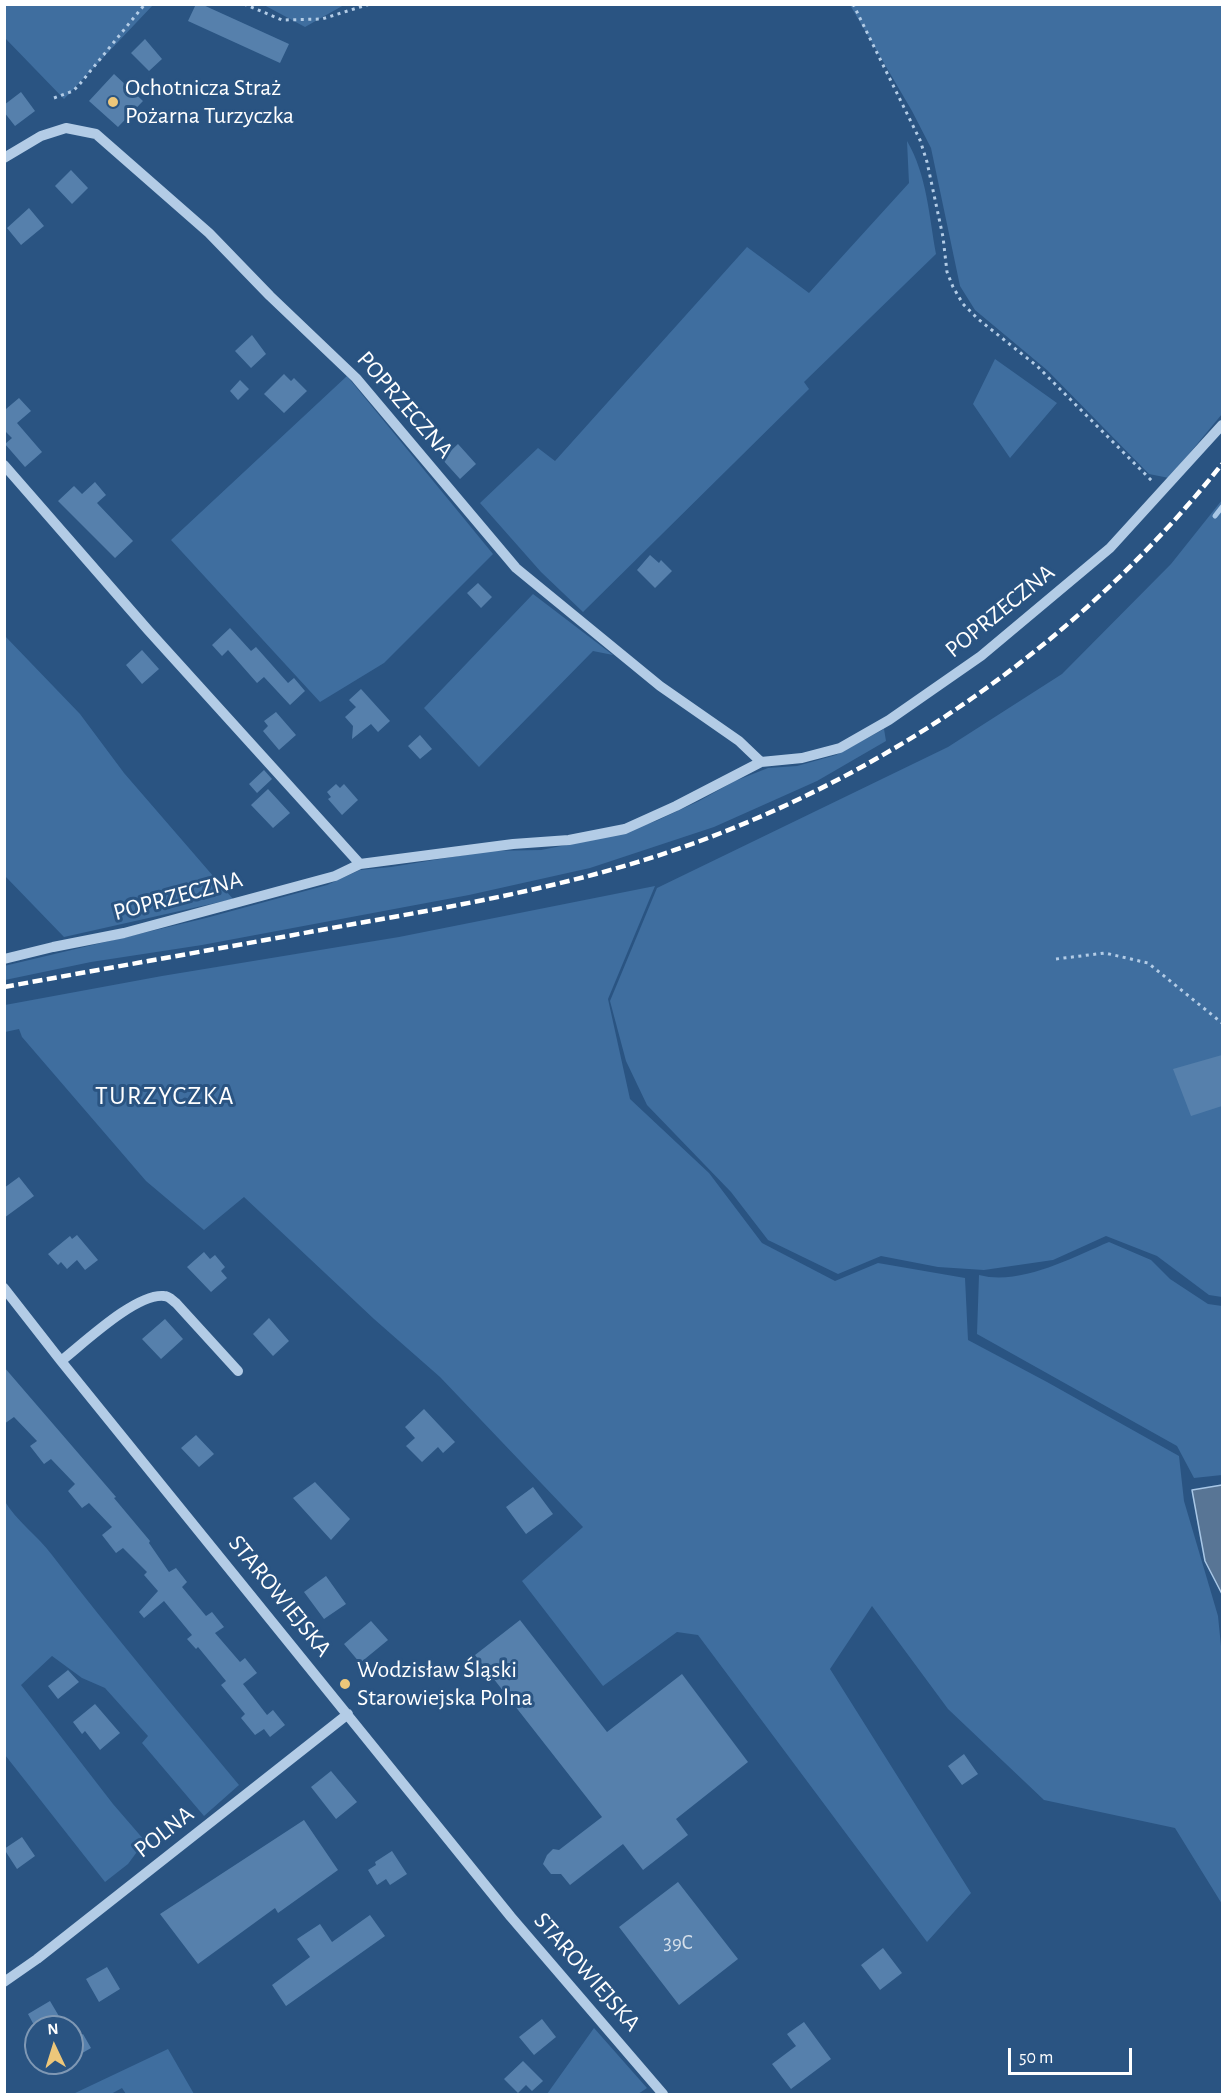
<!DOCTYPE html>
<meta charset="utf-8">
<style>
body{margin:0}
#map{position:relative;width:1227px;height:2099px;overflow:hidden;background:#2a5482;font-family:"Alegreya Sans",sans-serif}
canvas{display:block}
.frame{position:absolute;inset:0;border:6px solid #fff;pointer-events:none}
.north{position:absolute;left:24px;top:2015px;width:60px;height:60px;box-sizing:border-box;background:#2a5482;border:2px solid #7f98b4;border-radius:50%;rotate:356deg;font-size:16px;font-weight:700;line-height:24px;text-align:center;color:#fff}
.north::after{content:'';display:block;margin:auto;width:21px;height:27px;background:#edc77a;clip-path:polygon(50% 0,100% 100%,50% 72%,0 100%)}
.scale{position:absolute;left:1008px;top:2048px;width:124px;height:27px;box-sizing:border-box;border:3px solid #fff;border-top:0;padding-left:8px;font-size:18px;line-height:21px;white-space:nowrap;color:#fff;-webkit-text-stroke:4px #2a5482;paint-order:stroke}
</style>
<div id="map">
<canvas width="1227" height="2099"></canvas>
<div class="frame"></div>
<div class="north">N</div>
<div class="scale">50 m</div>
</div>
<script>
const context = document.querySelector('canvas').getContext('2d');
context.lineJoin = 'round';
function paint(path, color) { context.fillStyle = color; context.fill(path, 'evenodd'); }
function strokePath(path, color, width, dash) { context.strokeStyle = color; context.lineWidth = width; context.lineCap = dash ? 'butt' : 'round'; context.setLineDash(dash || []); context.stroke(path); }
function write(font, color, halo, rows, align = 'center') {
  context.font = font + ' "Alegreya Sans",sans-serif'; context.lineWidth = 6; context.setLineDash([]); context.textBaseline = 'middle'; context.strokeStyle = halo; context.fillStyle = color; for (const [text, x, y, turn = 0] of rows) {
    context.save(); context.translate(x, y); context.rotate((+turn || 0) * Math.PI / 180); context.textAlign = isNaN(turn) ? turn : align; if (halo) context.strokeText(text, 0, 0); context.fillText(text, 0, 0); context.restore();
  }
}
paint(new Path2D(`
 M5,4H153V5L64,99L5,38Z
 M264,5H344L305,27Z
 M850,5H1222V414L1169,478L1149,474L1047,370L975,310L960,286L931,148L912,111Z
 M907,141C927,175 929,216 936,254L804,382L809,389L583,612L541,572L480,503L538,448L555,461L747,247L809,293L909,183Z
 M995,359L1057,403L1010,458L973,404Z
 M347,376L493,554L384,663L320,702L171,540Z
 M1222,500V1297L1209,1295L1157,1256L1106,1236L1053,1260L984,1270L938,1267L881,1256L838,1274L768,1240L731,1192L647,1105L626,1061L610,1001L657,888L948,747L1062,674L1171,564Z
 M533,594L613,655L593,651L479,767L424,708Z
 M4,635L80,714L124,773L233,899L64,937L5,876Z
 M884,729L886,741L817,781L714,827L590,868L469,895L202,945L91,962L5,980L4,966L206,918L327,885L360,870L391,867L489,851L541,850L612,836L656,821L699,801L735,781L768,768L797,766L836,755Z
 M655,886L608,999L630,1099L709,1173L762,1243L835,1281L878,1263L965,1278L968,1340L1047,1382L1179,1456L1184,1501L1218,1616L1222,1656V1904L1175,1828L1044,1800L948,1709L872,1606L830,1669L971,1893L927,1942L698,1635L677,1632L603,1686L522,1581L583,1527L440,1377L374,1319L244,1197L204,1230L146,1181L22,1037L19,1029L5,1032V1005L162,976L399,937Z
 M1109,1242L1151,1260L1170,1279L1208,1304L1222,1306V1475L1194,1478L1177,1446L977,1334L979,1275C1020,1286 1071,1258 1109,1242Z
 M4,1500C16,1521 38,1536 52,1555C112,1633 176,1709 239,1785L204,1816L142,1743L148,1736L105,1688L82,1678L52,1656L21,1685L113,1804L145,1841L128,1864L105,1882L5,1755Z
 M594,2028L647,2088L638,2094H547Z
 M168,2049L194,2094H126L122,2088L111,2094H73Z`), '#3f6e9f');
const water = new Path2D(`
 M1222,1485V1594L1205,1561L1192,1490Z`);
paint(water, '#587595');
strokePath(water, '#a8c7e6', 1.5);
strokePath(new Path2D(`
 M1215,516L1222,507`), '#a8c7e6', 5);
paint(new Path2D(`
 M196,4H201L289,44L280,63L188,21Z
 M145,39L162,59L149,71L131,53Z
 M114,74L143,101L118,127L89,101Z
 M21,92L35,111L15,126L4,112V105Z
 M71,170L88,188L72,204L55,186Z
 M29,208L44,226L21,245L7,228Z
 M252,335L266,354L251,368L235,351Z
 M284,374L291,381L294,378L307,391L284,413L264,394Z
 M240,380L249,389L238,400L230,391Z
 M19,398L31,411L17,423L42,452L25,467L5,444L12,438L6,432L4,433V408L6,409Z
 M458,444L476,464L460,479L442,459Z
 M95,482L106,495L97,503L133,541L115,558L58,501L74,486L82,494Z
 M650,555L659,563L661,560L672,571L655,588L637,570Z
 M478,583L492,597L481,608L467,593Z
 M230,628L251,651L256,647L288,683L294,678L305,691L290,705L264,677L257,683L228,650L222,656L212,645Z
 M142,650L159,669L142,684L126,665Z
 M361,689L390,721L378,732L371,724L352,739L353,726L345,717L356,707L349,700Z
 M276,712L296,735L279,750L263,731L268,726L264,721Z
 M420,735L432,749L420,759L408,746Z
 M264,770L272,779L257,793L249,784Z
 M336,784L340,788L344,784L358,800L342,815L328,799L331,797L327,792Z
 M268,789L290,813L273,828L251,805Z
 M1222,1055V1106L1191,1116L1173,1069Z
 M19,1177L34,1196L4,1218V1188Z
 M77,1235L98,1260L85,1270L77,1260L67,1269L61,1262L58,1265L48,1254L70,1236L72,1239Z
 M204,1252L210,1259L215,1255L225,1267L221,1271L227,1278L211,1292L187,1267Z
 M269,1318L289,1341L273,1356L253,1334Z
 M165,1319L183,1339L161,1359L142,1339Z
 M4,1367L116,1497L114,1498L150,1541L149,1543L169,1572L176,1568L187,1582L182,1587L206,1616L212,1612L224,1627L215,1633L240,1662L245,1658L257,1673L243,1684L267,1715L273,1710L285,1725L270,1737L264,1729L255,1735L241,1718L245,1714L221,1685L226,1681L198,1647L196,1649L187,1639L192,1635L164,1601L144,1618L139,1612L158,1591L144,1575L147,1572L123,1548L116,1553L102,1535L112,1527L89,1503L82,1508L68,1491L75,1484L51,1459L44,1464L30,1446L37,1441L14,1417L4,1424Z
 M424,1409L455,1442L443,1453L438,1447L422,1462L406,1446L415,1438L405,1427Z
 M196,1435L214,1454L199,1467L181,1448Z
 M315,1482L350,1519L331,1540L293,1498Z
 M533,1487L553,1514L526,1534L506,1507Z
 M326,1576L346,1604L324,1619L304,1592Z
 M520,1620L607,1732L682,1674L748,1762L676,1819L688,1835L643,1870L623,1844L570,1885L561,1874H551L543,1864L547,1855L553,1849L559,1850L602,1817L475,1655Z
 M371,1621L388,1640L360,1663L344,1644Z
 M68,1670L79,1682L58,1699L48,1686Z
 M95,1704L120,1733L100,1750L85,1731L82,1734L73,1722Z
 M964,1754L978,1774L962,1785L948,1766Z
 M331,1771L357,1802L336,1819L311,1787Z
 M304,1820L338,1870L278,1913L275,1908L198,1964L160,1914Z
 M22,1837L35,1856L17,1869L4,1849Z
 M392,1851L407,1874L390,1885L386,1879L377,1885L368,1870L376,1865L375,1862Z
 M678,1882L738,1959L679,2005L619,1927Z
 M370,1915L385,1936L286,2006L272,1985L310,1957L297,1939L320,1924L332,1942Z
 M883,1948L902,1973L880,1990L861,1965Z
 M107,1967L120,1989L99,2002L86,1979Z
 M50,2001L63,2023L56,2027H35L28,2014Z
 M542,2019L556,2037L534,2055L519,2037Z
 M804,2022L831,2059L791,2089L772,2064L796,2046L787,2034Z
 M83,2034L91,2048L72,2059V2040Z
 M523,2061L543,2081L532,2091L526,2085L518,2093L504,2079Z`), '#5680ac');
strokePath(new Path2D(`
 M244,4L282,20L322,19L370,4
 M853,4L920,140L927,162L943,237L947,272L953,287L963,304L978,319L1037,366L1153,482
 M54,98L73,91L79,85L145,4
 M1056,959L1105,953L1148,963L1222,1023`), '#b3cce6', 3, [3, 4.5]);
strokePath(new Path2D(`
 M4,158L41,136L66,128L96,134L209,233L270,296L356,378L516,568L660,686L739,741L761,762
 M4,465L148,630L360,864
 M4,959L53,947L124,933L335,876L360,864L513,844L569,840L625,829L676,806L761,762L802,758L840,748L889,720L981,656L1110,548L1222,425
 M4,1288L61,1361L511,1917L663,2094
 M61,1361C84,1343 136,1293 164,1296C169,1296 172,1300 176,1303L238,1371
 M4,1982L37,1959L348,1714`), '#b3cce6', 10);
strokePath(new Path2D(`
 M4,987C119,966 234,946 348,925C456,906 565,887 669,852C884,779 1081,642 1222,464`), '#fff', 4.5, [10, 4.5]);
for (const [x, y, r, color] of [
 [113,102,6,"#edc77a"],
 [345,1684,6,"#edc77a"]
]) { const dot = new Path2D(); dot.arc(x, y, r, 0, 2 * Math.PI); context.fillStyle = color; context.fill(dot); strokePath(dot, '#2a5482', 2); }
write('21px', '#d5dfea', null, [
 ["39C",678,1943]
]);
write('24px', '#fff', '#2a5482', [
 ["Ochotnicza Straż",125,88],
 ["Pożarna Turzyczka",125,116],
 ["Wodzisław Śląski",357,1670],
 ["Starowiejska Polna",357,1698]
], 'left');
write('24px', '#fff', '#2a5482', [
 ["POPRZECZNA",405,405,49],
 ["POPRZECZNA",1000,611,-39],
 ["POPRZECZNA",178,896,-15],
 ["STAROWIEJSKA",280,1596,51],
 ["POLNA",164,1832,-38],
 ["STAROWIEJSKA",587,1972,49]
]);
context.letterSpacing = '1.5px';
write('26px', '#fff', '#2a5482', [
 ["TURZYCZKA",165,1096]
]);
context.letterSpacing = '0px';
</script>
